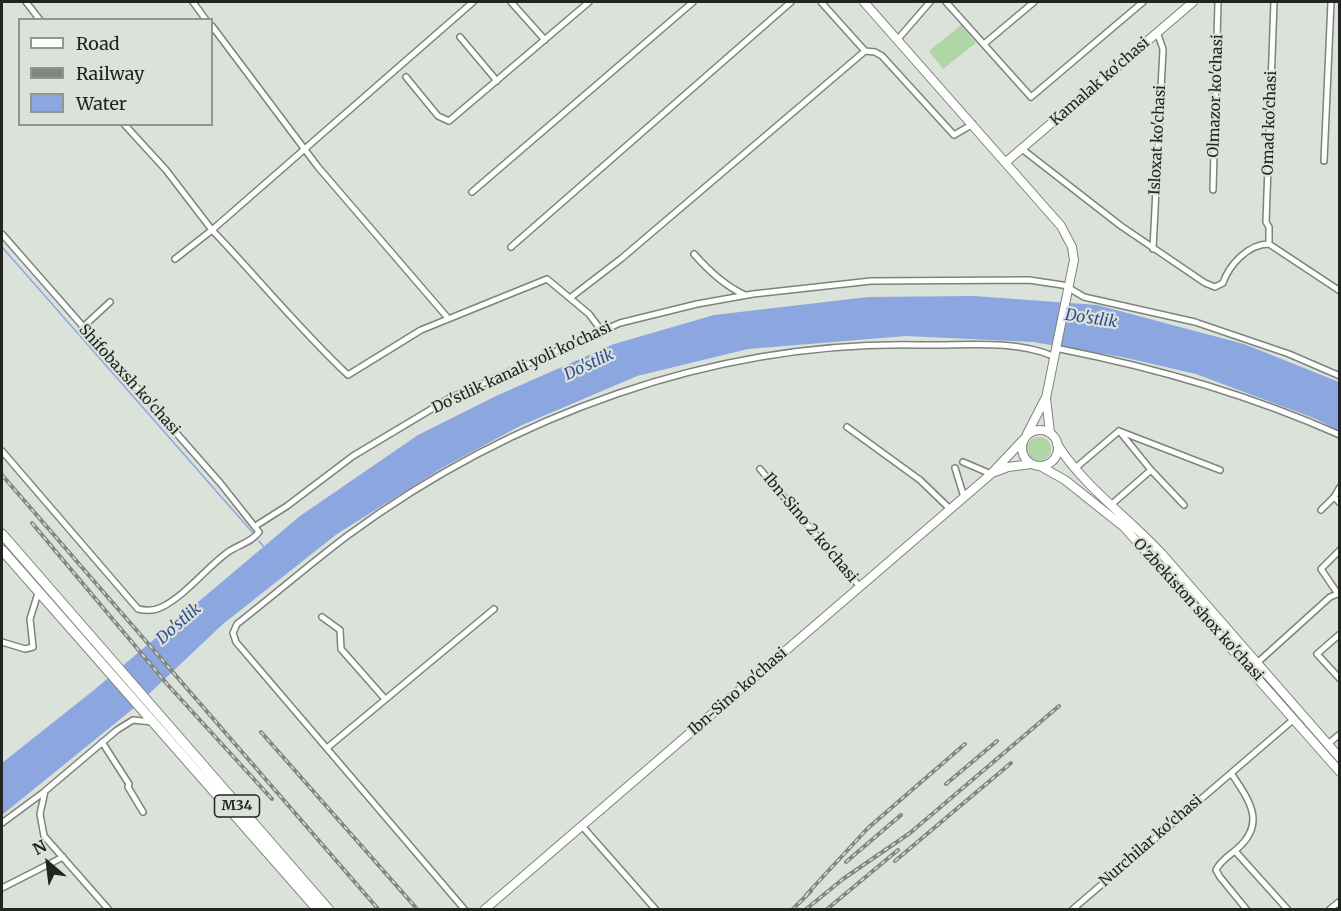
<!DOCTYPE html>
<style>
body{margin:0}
#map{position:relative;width:1341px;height:911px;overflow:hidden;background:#dbe2d9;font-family:Merriweather,serif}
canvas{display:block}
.frame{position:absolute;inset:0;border:3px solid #222421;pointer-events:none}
.legend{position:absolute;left:18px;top:18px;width:195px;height:108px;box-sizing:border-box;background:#dbe2d9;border:2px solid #91968f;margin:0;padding:8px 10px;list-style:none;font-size:18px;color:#222421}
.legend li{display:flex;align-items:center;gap:12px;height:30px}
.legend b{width:30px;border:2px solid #91968f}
.north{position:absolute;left:18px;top:833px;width:60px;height:60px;-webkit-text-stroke:4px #dbe2d9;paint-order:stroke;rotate:332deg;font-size:16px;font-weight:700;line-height:24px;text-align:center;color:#222421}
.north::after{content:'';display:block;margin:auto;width:21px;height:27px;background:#222421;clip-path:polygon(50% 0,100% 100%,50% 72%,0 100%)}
</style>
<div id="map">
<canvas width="1341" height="911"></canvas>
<div class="frame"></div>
<ul class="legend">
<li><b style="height:8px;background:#fff"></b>Road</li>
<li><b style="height:8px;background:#818680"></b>Railway</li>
<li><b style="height:16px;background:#8ca6df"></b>Water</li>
</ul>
<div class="north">N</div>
</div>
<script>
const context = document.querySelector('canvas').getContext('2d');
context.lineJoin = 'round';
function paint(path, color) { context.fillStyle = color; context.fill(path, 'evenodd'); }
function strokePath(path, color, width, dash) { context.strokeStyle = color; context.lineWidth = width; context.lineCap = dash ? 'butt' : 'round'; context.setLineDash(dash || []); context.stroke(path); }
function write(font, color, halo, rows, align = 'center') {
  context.font = font + ' Merriweather,serif'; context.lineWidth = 4.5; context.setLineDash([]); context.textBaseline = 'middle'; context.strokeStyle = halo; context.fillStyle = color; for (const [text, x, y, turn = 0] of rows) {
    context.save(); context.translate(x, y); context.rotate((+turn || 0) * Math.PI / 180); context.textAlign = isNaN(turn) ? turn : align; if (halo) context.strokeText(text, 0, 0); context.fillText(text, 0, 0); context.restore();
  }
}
paint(new Path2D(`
 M961,25L976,43L943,69L929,51Z
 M1027 449a12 12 0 1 1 24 0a12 12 0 1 1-24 0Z`), '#b0d6a8');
paint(new Path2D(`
 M974,296L1097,305L1244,344L1339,382V431L1316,419L1196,374L1122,357L1033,342L906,336L748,349L637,376L520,426L442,468L337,534L223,624L134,708L2,815V763L94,690L300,516L418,435L496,396L614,344L714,315L868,297Z`), '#8ca6df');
strokePath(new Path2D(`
 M2,247L253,533
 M259,541L264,547`), '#8ca6df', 1.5);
const street = new Path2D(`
 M26,2L40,20
 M193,2L206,20
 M473,2L212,230C258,278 300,330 348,375L421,330L547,279L589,314L601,330
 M511,2L545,40
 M821,2L865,51L875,52L882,56L954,135L973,124
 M946,2L1031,97L1143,2
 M212,26L318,167L447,317
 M460,37L497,81
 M898,39L930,2
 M984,44L1034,2
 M406,77L438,116L449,121L589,2
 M124,124L166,170L212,230L175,259
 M1022,149L1121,226L1205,283L1215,287L1223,283C1229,265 1248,244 1269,244L1340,291
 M1324,161L1331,2
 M1213,190L1218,2
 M472,192L693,2
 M2,234L221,484L259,532C252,542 238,545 228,552C206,568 186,595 162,607C154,611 146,611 138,609L2,451
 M1269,244V227L1266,222L1274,2
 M511,247L791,2
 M1153,249L1163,49L1157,32
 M694,254C708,270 725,286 745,295
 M1069,288L1084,297L1195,322L1289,354L1340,376
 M570,298L622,258L865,51
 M82,328L110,302
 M1060,349C1157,368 1250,395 1340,435
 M847,427L920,480L950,509
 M1119,431L1220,470
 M963,462L991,474
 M955,468L964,497
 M760,469L860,587
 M1151,470L1184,505
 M1076,471L1079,465L1119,431
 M1340,487L1334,497L1340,503
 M1112,504L1151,470L1120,432
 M1321,510L1334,497
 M257,525L287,506L353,456L450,398L620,323L697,304L753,294L871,281L1029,280L1069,286
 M1338,594L1321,569L1340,550
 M322,617L340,630L341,649L385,699
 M1340,634L1317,654L1340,679
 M2,642L25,649L33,647L30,619L38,593
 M1257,663L1330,597L1340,593
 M102,742L129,784L128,787L143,812
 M1328,744L1340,734
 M327,748L494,609
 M1231,773C1249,800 1267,823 1237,849C1230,855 1220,861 1216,870L1220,877L1247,910
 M2,823L44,792
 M582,826L656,910
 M1235,851L1288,910
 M2,888L63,857
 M1330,909L1340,901
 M109,910L44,836L40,814L45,791L117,730L133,720L152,722
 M465,910L236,642L233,633L237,624C274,595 310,564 347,536C511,415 714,341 919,345C963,346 1012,339 1053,356
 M1072,910L1294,719`);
const secondary = new Path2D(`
 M864,2L1061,226L1072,247L1074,260L1046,398L1050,433
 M1006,162L1193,2
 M1022 448a18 18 0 1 1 36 0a18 18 0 1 1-36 0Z
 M1027,434L1045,399
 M1057,444C1084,487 1128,517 1162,554L1340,758
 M1040,466L1065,480L1124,527L1340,772
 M995,472L1008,467L1031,464
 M484,910L991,474L1024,439`);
const highway = new Path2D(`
 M2,534L329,910
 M2,550L318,910`);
strokePath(street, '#7d837b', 8);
strokePath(secondary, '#7d837b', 10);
strokePath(highway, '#7d837b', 11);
strokePath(street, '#fff', 5);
strokePath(secondary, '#fff', 8);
strokePath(highway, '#fff', 9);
const rail = new Path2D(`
 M2,475L379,910
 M32,523L167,684L272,799
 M261,732L418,910
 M946,784L997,741
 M895,861L1011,763
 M846,862L901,815
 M806,895L868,828L965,744
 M792,910L811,891
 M805,910L843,879L910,833L1059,706
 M826,910L898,850`);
strokePath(rail, '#818680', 4);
strokePath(rail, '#dbe2d9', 1.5, [4.5]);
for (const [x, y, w] of [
 [237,806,45]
]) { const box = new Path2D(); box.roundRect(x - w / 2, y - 11, w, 22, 4.5); context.fillStyle = '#dbe2d9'; context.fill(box); strokePath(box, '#222421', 1.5); }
write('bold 14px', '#222421', null, [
 ["M34",237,806]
]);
write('15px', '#222421', '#dbe2d9', [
 ["Kamalak ko'chasi",1100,82,-41],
 ["Olmazor ko'chasi",1216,96,-88],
 ["Omad ko'chasi",1270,123,-88],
 ["Isloxat ko'chasi",1158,140,-87],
 ["Do'stlik kanali yoli ko'chasi",522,368,-25],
 ["Shifobaxsh ko'chasi",129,380,48],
 ["Ibn-Sino 2 ko'chasi",810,528,50],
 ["O'zbekiston shox ko'chasi",1198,610,48],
 ["Ibn-Sino ko'chasi",738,692,-41],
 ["Nurchilar ko'chasi",1151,841,-41]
]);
write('italic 16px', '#314d92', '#dbe2d9', [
 ["Do'stlik",1091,319,8],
 ["Do'stlik",589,365,-25],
 ["Do'stlik",179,624,-41]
]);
</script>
